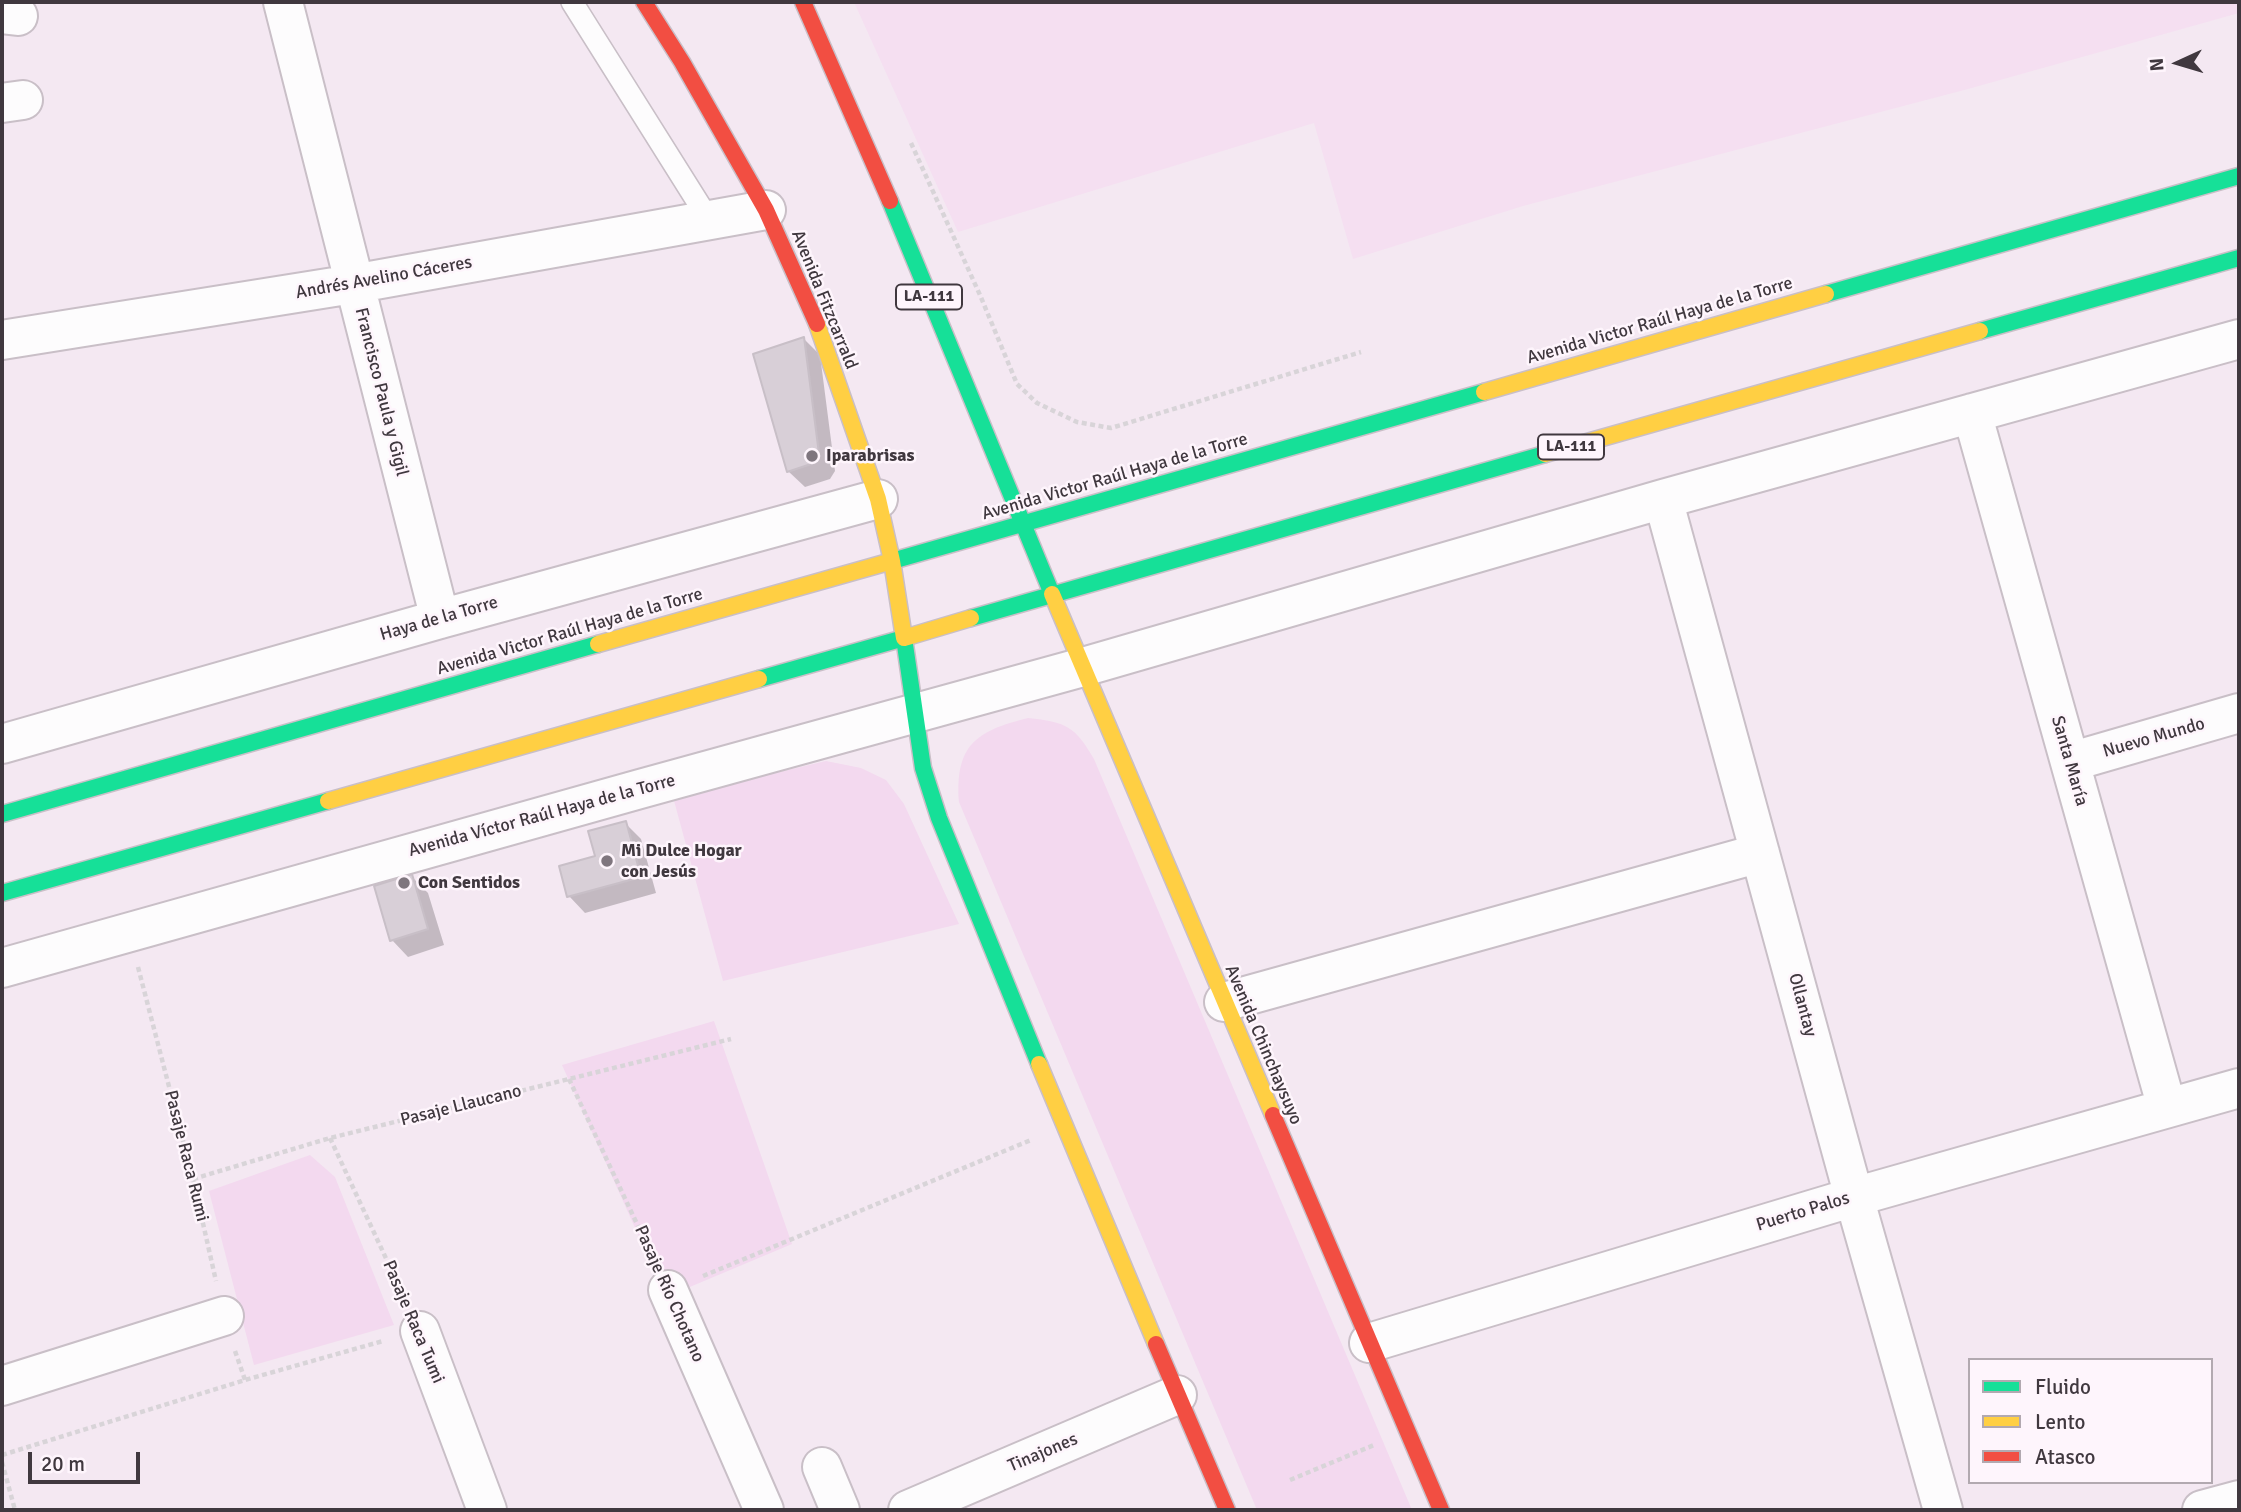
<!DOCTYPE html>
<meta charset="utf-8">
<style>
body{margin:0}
#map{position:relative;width:2241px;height:1512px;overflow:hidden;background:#f4e8f2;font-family:Signika,sans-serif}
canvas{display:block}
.frame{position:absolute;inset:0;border:4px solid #40383f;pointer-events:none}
.legend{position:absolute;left:1968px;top:1358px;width:245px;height:126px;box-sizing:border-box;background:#fef5fc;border:2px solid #b2a9b0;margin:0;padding:9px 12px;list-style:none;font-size:21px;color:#40383f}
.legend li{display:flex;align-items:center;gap:14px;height:35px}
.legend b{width:35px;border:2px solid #b2a9b0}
.north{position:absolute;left:2143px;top:28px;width:70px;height:70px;-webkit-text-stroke:5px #fef5fc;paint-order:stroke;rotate:266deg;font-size:19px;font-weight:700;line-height:28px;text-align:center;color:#40383f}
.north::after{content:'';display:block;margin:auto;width:24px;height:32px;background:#40383f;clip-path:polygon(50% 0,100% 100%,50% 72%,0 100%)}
.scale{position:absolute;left:28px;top:1452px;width:112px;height:32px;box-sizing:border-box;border:4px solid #40383f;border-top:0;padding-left:9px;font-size:21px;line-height:24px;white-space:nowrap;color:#40383f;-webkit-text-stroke:5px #fef5fc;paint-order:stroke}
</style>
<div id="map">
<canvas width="2241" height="1512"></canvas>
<div class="frame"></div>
<ul class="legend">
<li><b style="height:9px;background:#16e098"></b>Fluido</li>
<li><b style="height:9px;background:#ffcf43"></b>Lento</li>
<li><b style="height:9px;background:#f24e42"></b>Atasco</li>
</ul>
<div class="north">N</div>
<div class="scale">20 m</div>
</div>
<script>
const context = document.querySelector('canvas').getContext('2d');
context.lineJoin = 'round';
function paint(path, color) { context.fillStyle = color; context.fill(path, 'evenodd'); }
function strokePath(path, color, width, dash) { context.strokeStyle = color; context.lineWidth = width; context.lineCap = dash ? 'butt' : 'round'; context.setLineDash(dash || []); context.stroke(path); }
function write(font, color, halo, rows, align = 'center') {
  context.font = font + ' Signika,sans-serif'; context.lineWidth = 5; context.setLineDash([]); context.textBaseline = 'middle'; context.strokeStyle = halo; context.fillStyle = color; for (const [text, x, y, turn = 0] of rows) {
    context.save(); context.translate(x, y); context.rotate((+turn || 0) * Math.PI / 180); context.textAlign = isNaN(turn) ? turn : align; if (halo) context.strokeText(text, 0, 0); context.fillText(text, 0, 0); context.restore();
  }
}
paint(new Path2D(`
 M854,2H2239V13L1968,89L1523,206L1353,259L1314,123L958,232Z`), '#f5dff1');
paint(new Path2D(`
 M1028,718C1066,722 1075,726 1094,759L1412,1510H1257L959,802C955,745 976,731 1028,718Z
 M826,761L861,768L886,780L904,804L959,924L723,981L673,797Z
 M714,1021L792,1244L666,1297L562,1065Z
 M310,1155L335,1177L394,1325L254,1365L209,1191Z`), '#f3d9ef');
paint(new Path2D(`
 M804,339L820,355L835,471L830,479L805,487L788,471Z
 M625,823L641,839L656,893L585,913L569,896Z
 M411,876L428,893L444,945L408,957L392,940Z`), '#0003');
const building = new Path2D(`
 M804,337L819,454L814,463L787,472L753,354Z
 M626,821L641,877L567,897L559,866L595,856L588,831Z
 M412,874L428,929L390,941L374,886Z`);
paint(building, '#d8cfd7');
strokePath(building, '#c8bfc7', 2);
const lane = new Path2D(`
 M572,2L709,220`);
const street = new Path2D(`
 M283,2L440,619
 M2,14L18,16
 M2,103L23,100
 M2,340L353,284L766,210
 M1972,413L2167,1108
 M1663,499L1854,1197L1943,1510
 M2,744L440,619L878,499
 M2070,762L2239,713
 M2,968L640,789L1083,667L1663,499L2239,339
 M1224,1002L1760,853
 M668,1290L764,1510
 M420,1331L487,1510
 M1369,1343L1854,1197L2239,1088
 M2,1386L224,1316
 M822,1467L840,1510
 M908,1510L1177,1395
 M2202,1510L2239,1500`);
const fast = new Path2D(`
 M890,201L1052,594
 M1826,294L2239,176
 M1980,331L2239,258
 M892,561L1484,392
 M971,618L1545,454
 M904,638L923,768L939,818L1039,1064
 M759,679L904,638
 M2,814L598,644
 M2,893L328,801`);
const slow = new Path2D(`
 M817,324L878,499L892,561L904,638L971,618
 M1484,392L1826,294
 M1545,454L1980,331
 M1052,594L1273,1115
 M598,644L892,561
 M328,801L759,679
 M1039,1064L1156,1344`);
const jam = new Path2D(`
 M644,2L682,62L766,210L817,324
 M803,2L890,201
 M1273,1115L1441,1510
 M1156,1344L1227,1510`);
strokePath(lane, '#c9bfc7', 24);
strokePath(street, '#c9bfc7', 42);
strokePath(fast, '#c9bfc7', 19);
strokePath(slow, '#c9bfc7', 19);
strokePath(jam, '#c9bfc7', 19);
strokePath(new Path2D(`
 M911,143L980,295L1017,384L1037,403L1077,422L1111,428L1361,352
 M138,967L193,1179L216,1281
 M569,1079L652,1256
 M330,1138L404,1297
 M193,1179L330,1138L731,1039
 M703,1276L1031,1140
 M235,1351L245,1380
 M2,1455L245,1380L383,1341
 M2,1462L15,1510
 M1290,1480L1374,1445`), '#d8d4d8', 4.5, [5, 3.5]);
strokePath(lane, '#fdfcfd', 21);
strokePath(street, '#fdfcfd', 38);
strokePath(fast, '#16e098', 16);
strokePath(slow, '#ffcf43', 16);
strokePath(jam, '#f24e42', 16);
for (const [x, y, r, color] of [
 [812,456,7,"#7f767e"],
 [607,861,7,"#7f767e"],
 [404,883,7,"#7f767e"]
]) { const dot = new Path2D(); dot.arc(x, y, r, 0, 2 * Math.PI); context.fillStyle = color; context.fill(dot); strokePath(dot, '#fef5fc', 2.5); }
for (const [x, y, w] of [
 [929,297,66],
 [1571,447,66]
]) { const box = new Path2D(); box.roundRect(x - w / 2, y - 12.5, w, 25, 5); context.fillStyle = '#fef5fc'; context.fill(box); strokePath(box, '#40383f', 2); }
write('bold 16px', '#40383f', null, [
 ["LA-111",929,297],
 ["LA-111",1571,447]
]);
write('18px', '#40383f', '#fef5fc', [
 ["Andrés Avelino Cáceres",384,278,-10],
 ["Avenida Fitzcarrald",824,300,68],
 ["Avenida Victor Raúl Haya de la Torre",1660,321,-16],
 ["Francisco Paula y Gigil",381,392,76],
 ["Avenida Victor Raúl Haya de la Torre",1115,477,-16],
 ["Haya de la Torre",439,619,-16],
 ["Avenida Victor Raúl Haya de la Torre",570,632,-16],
 ["Nuevo Mundo",2154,738,-16],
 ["Santa María",2069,761,74],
 ["Avenida Víctor Raúl Haya de la Torre",542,816,-15],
 ["Ollantay",1802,1005,75],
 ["Avenida Chinchaysuyo",1263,1045,67],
 ["Pasaje Llaucano",461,1106,-14],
 ["Pasaje Raca Rumi",186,1156,76],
 ["Puerto Palos",1803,1212,-17],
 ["Pasaje Río Chotano",669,1294,66],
 ["Pasaje Raca Tumi",413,1322,67],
 ["Tinajones",1043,1453,-23]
]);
write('bold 18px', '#40383f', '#fef5fc', [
 ["Iparabrisas",826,456],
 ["Mi Dulce Hogar",621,851],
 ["con Jesús",621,872],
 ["Con Sentidos",418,883]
], 'left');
</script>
